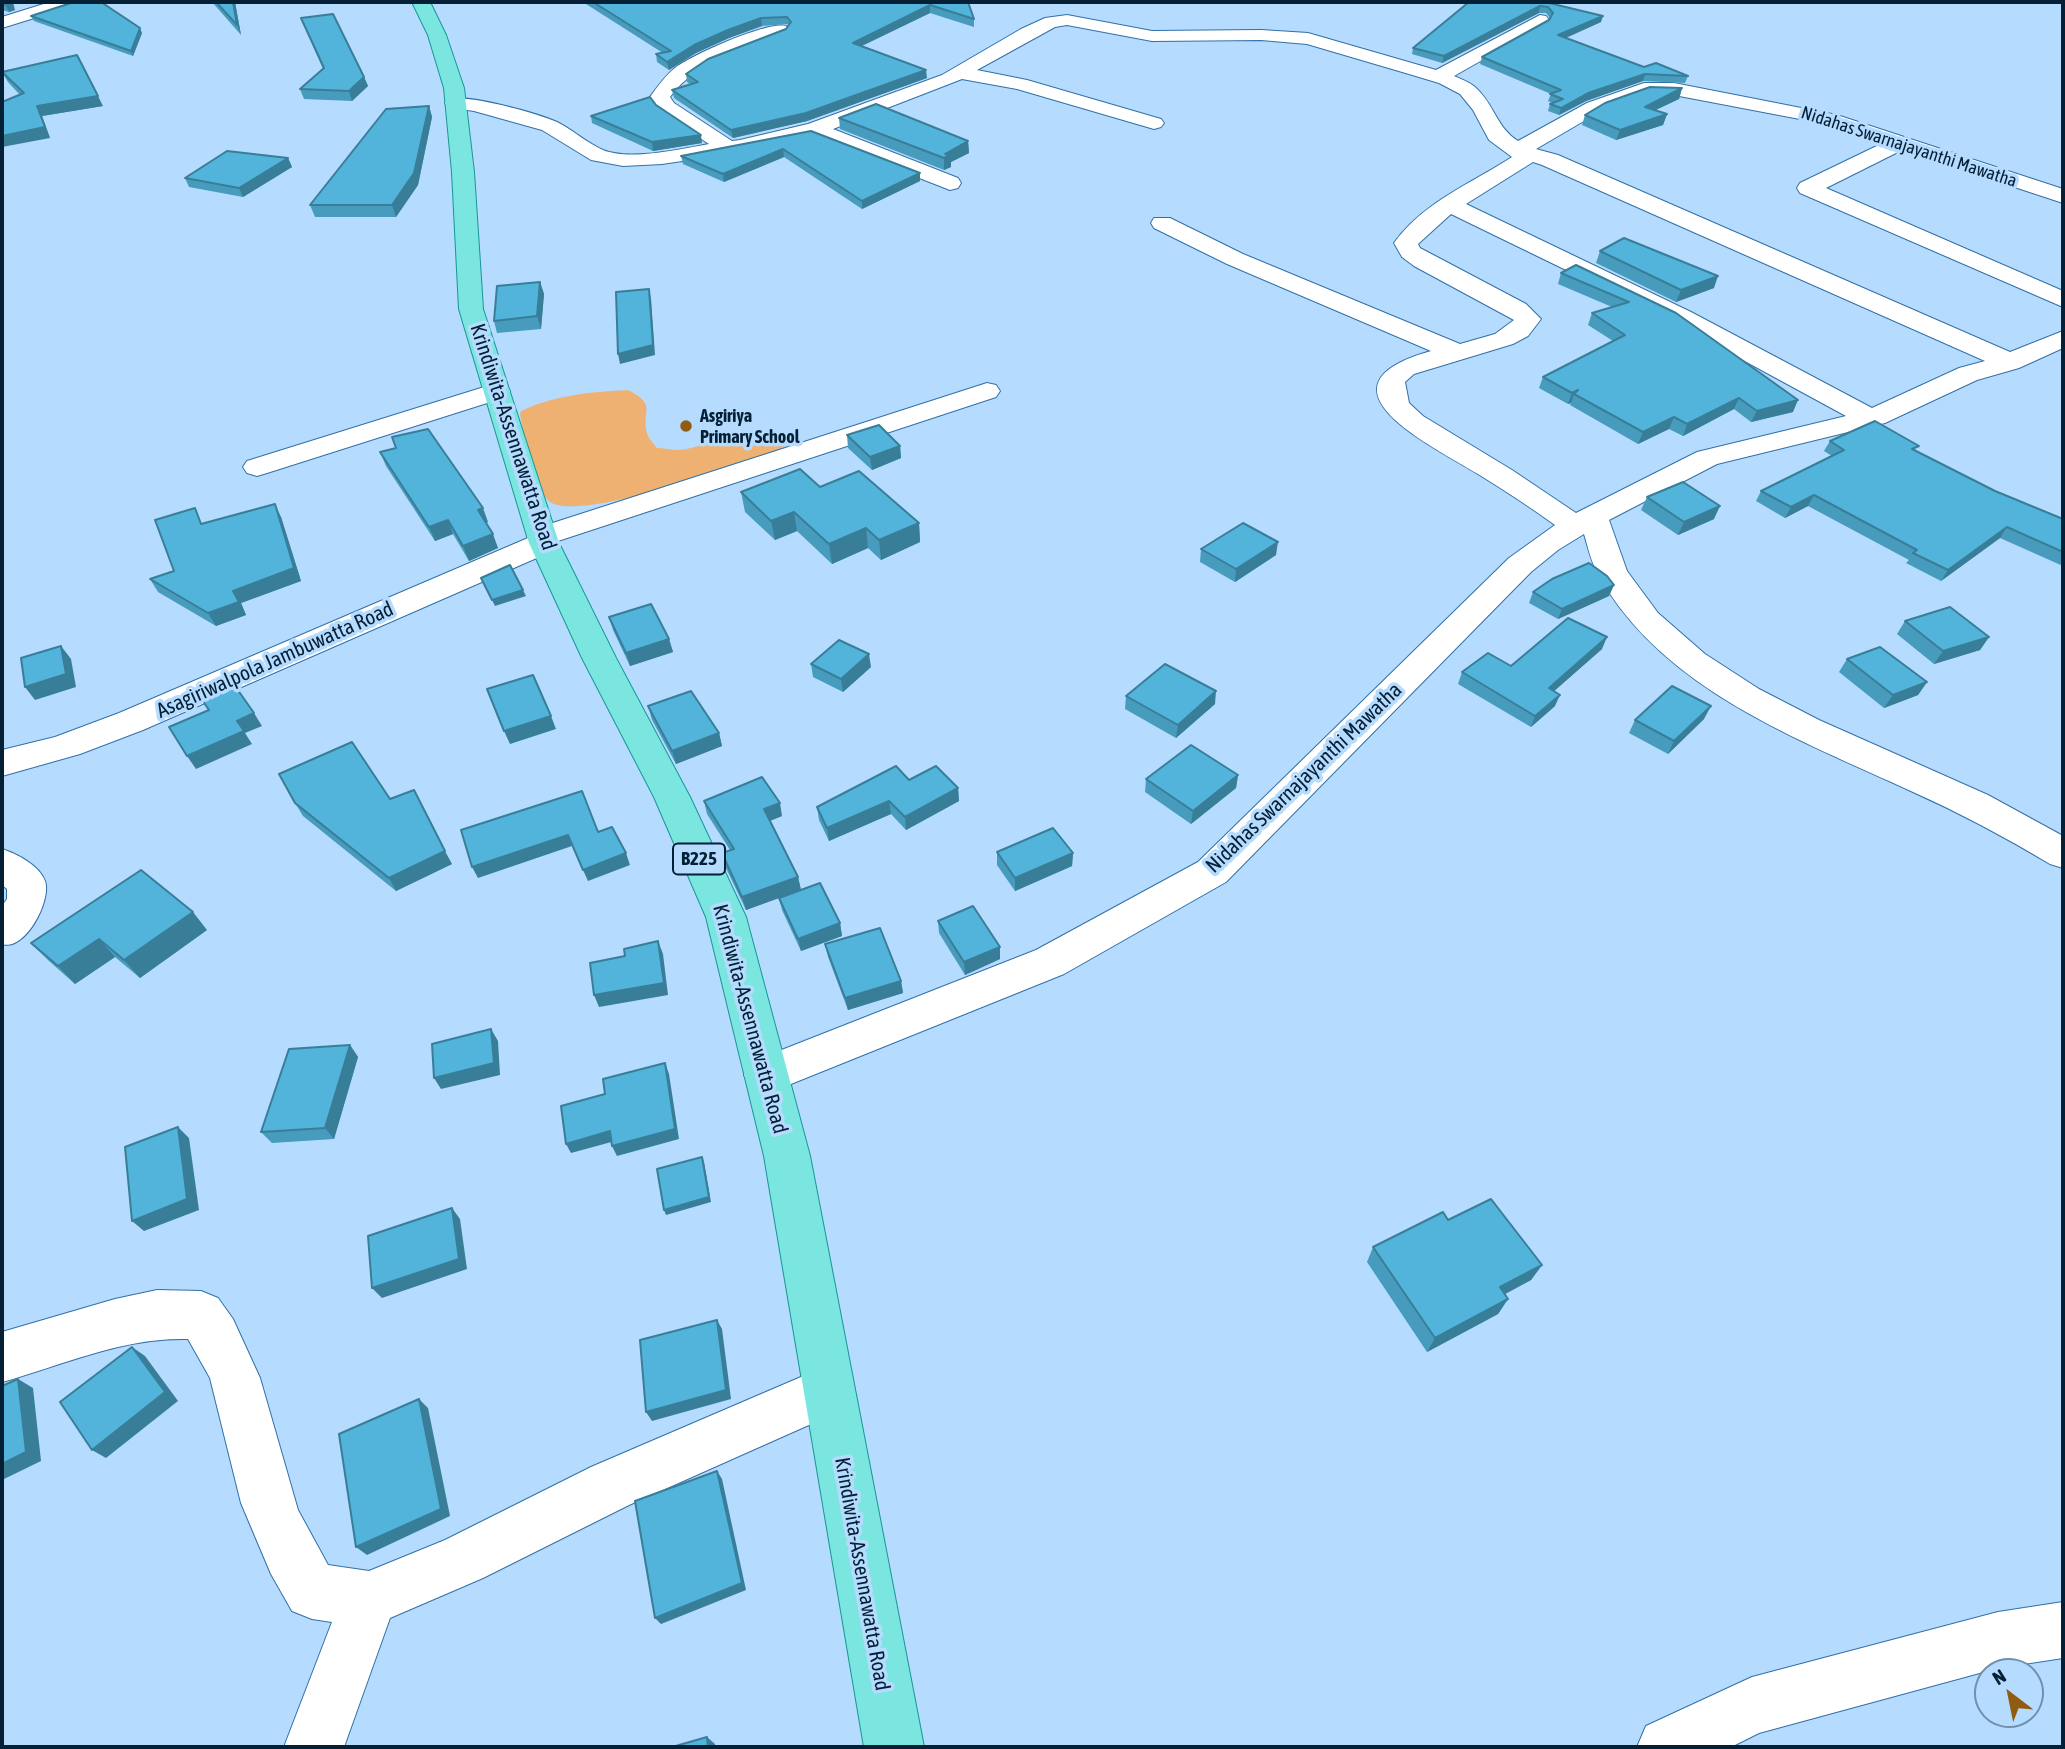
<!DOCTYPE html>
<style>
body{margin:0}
#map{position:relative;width:2065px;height:1749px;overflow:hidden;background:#b5dbff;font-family:"Asap Condensed",sans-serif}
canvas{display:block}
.frame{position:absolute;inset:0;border:4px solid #051f35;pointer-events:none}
.north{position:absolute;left:1974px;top:1658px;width:70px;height:70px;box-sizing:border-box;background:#b5dbff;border:2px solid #6f90ae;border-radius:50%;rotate:328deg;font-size:19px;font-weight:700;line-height:28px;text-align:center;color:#051f35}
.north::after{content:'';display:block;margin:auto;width:24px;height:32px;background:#915b11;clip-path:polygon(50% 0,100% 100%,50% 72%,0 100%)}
</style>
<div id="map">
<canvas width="2065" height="1749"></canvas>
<div class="frame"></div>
<div class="north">N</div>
</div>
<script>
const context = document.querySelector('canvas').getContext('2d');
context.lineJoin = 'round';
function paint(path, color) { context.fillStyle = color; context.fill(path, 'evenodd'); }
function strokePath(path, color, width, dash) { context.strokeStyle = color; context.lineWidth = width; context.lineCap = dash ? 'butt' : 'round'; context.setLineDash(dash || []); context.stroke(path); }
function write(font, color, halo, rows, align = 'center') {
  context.font = font + ' "Asap Condensed",sans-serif'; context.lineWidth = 7; context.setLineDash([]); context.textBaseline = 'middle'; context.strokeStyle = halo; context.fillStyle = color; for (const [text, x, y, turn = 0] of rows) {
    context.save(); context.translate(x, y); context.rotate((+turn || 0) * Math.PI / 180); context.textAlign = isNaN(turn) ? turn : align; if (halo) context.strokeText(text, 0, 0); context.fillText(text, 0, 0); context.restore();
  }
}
paint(new Path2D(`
 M628,390C658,405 641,411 647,433C648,438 654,444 657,448C664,448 672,450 679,450C713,447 757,416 785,447L772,455C736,466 574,524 549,501C529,484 526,440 520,415L521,411C555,395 591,392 628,390Z`), '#eeb171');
const minor = new Path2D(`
 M50,2H76L73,6L2,28V17Z
 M1067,15L1152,31L1261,30L1308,33L1436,70L1540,15L1546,16L1549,20L1546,24L1454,76C1461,79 1469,82 1475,87C1495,105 1496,127 1518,141L1587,103L1644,83H1674L1837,115L2063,189V203L1902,150L1826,188L2063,291V307L1800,193L1797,188L1800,183L1883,143L1826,124L1674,95H1646L1601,111L1536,149L1558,155L2010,352L2063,331V348L2019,368L1977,380L1885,423L1717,464L1609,520L1627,571L1658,613L1705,654L1759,689L1819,720L1988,795L2063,836V868L2050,864C2005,837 1960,813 1913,792C1799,739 1662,690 1598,574C1591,562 1588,547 1584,534L1558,550L1531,572L1226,882L1064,974L781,1088L766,1094L751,1088L744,1075L751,1062L1036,950L1198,862L1509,558L1555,525C1530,507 1504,490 1478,474C1431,445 1306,386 1431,351L1227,264L1154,228L1151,223L1154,218H1170L1243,254L1460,344L1495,334L1514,320L1414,266L1402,257L1394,243C1422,203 1472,183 1512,157L1489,140L1473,110L1460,94L1439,83L1409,74L1307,44L1261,40L1152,41L1067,25L1055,27L977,70L1027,80L1161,119L1164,123L1161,127L1154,129L1017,89L962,79L833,129L958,178L961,183L958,188L950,190L812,136L729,154L662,164L623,166L591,160L542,130L474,111L448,107L445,103L448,99C468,94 537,113 557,122C573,130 587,143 603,150C630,161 681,149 709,144L659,111L650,97C658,86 665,76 675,68C692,55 767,21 786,26L789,30L786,34C745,49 697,60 670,97L674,103L732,141L740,140L808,124L942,75L1021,29L1045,18ZM1533,162L1542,165L1985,361L1959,368L1872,408L1691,312L1466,204ZM1451,214L1673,322L1846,416L1697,452L1576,513L1512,470L1423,416L1409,403L1405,382L1414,374L1513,344L1528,336L1541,319L1526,304L1420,248L1418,244Z
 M497,383L506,385L510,391L506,397L267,473L257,476L247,473L243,467L247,461Z
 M987,383L996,385L1000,391L996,397L558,541L559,543L555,550L143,730L80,754L2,776V750L55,737L119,713L528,538L527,536L531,530Z
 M2,849C17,854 39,865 45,881C52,900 25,952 2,944V906L7,899V889L2,885Z
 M157,1290L201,1291L218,1298L233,1319L260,1378L298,1510L328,1565L369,1571L445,1540L591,1467L829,1365L847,1372L854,1390L847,1408L629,1505L483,1578L390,1618L344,1747H284L332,1622L312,1619L292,1611L271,1574L241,1503L210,1378L188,1339C123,1337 63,1365 2,1382V1332L115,1299Z
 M2063,1602V1658L1998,1668L1759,1733L1731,1747H1637L1646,1726L1752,1677L1998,1612Z`);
const major = new Path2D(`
 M412,2H430L446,35L464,88L474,172L483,309L559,543L616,658L690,797L746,917L810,1156L924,1747H864L764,1156L706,917L654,797L582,658L529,543L459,309L452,172L444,88L428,35Z`);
strokePath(minor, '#3170a6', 2);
strokePath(major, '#189696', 2);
paint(minor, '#fff');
paint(major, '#7be6df');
paint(new Path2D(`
 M2,2L15,10L9,12L2,10Z
 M212,2H235L241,35Z
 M586,2H968L974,19V27L930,13L862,46L927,78L807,121L733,138L674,98L672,90L690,84L687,82L686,74L786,29L788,24L762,26L729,38L696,53L669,70L657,62L656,54L663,53L586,4Z
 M1545,2L1601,22L1566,38L1644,67L1688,76L1685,83L1643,81L1586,101L1559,115L1548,111L1550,104L1552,103L1548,101L1551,94L1480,64L1482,57L1549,20L1550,18L1546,13H1539L1442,63L1412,54L1413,48L1517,3Z
 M31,16L142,33L133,56L34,21Z
 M301,18L364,77L368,86L352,101L304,99L300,89L323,69Z
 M2,72L103,106L42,116L50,138L20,95L8,82Z
 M1682,88L1679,99L1655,110L1667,114L1663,125L1616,140L1582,125L1585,115Z
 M656,105L702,143L653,151L592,123L591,116Z
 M429,106L432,117L418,185L396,217H315L310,205Z
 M839,118L968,141L969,153L951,162V167L944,170L840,129Z
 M811,131L920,173V181L862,209L784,157L724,182L683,164L681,156Z
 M288,158L292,167L243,197L189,187L185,178Z
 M1600,251L1714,288L1676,302L1596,263Z
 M1576,265L1793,412L1751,422L1734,409L1683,436L1669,429L1638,444L1570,405L1571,403L1568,404L1539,388L1543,377L1613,341L1588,325L1592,313L1612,307L1558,284L1561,273Z
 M540,282L544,294L541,329L497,333L494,321Z
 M847,435L900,446L901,458L872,470L848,448Z
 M1830,441L1916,451L1995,491L2063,519V566L2000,538L1941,581L1906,563L1909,560L1808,506L1785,518L1756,501L1761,491L1832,456L1824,451Z
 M380,452L488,522L486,523L498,548L469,561L453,534L435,541L386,466Z
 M820,487L919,523L920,542L881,560L868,548L832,564L797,531L775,540L745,512L741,492Z
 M1647,497L1714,519L1678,535L1641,510Z
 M281,517L301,581L241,603L246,615L216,626L158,592L150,579L174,571L203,523Z
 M1201,549L1276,555L1235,582L1200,562Z
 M1614,585L1609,596L1558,619L1529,603L1533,592Z
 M609,617L669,639L673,652L630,666L613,630Z
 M1905,621L1989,637L1980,650L1934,664L1897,634Z
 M1602,649L1554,691L1555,706L1531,727L1458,684L1462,672L1511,666Z
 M1847,659L1927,682L1918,695L1884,708L1839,672Z
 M811,664L871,667L843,692L813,677Z
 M1126,696L1215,704L1176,738L1125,709Z
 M648,706L719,733L722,746L676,764L652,720Z
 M1704,719L1668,754L1629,733L1635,720Z
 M1238,775L1236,788L1191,824L1145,792L1146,779Z
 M958,788L959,801L906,830L891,814L829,841L819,820L817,807Z
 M390,799L452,864L396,891L303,816L295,803Z
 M704,801L782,816L770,821L798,877L801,890L746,910L725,866L722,853L730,850L707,814Z
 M997,852L1073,853L1072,866L1015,891L997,865Z
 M779,898L840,923L842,936L801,951L782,910Z
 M938,921L1000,959L965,975L939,933Z
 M207,930L140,978L115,957L75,984L49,961L31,943Z
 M825,944L901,981L903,993L848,1010L828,957Z
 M350,1045L358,1057L334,1139L272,1143L261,1132Z
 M1448,1220L1542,1265L1531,1280L1505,1294L1508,1299L1498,1314L1427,1352L1367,1262L1373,1247Z`), '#479bbc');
paint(new Path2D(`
 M11,2H13L15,10L9,12L5,4Z
 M233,2H235L241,35L237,25Z
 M930,5V13L853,50V43Z
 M1540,6L1539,13L1442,63L1444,56Z
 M1603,16L1601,22L1556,42L1558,35Z
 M761,18L762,26L729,38L696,53L669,70L667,62L694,45L728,30Z
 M140,28L142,33L133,56L131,51Z
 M926,70L927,78L807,121L733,138L731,130Z
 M1645,74L1643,81L1586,101L1559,115L1561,108L1588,93Z
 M364,77L368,86L352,101L349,91Z
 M1682,88L1679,99L1641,117L1645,107Z
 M98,96L103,106L42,116L50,138L2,147V136L37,106Z
 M429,106L432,117L418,185L396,217L392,205Z
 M1667,114L1663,125L1616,140L1620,130Z
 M701,135L702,143L653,151L652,142Z
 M968,141L969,153L951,162V167L944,170V158L945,154Z
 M783,149L784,157L724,182L723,174Z
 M288,158L292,167L243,197L239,188Z
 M920,173V181L862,209V201Z
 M1718,276L1714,288L1676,302L1681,290Z
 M540,282L544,294L541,329L537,316Z
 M649,289L651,299L655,355L620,364L618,354Z
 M1578,390L1574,394L1571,403L1568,404L1572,393Z
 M1739,398L1734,409L1683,436L1687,424Z
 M1798,400L1793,412L1751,422L1757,411Z
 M1674,417L1669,429L1638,444L1643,432Z
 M900,446L901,458L872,470L870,457Z
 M1814,495L1808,506L1785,518L1791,507Z
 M275,504L281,517L301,581L241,603L246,615L216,626L208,613L233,591Z
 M1720,506L1714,519L1678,535L1684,522Z
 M483,508L488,522L484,524L478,510Z
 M794,512L797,531L775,540L771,521Z
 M448,520L453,534L435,541L429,527Z
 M919,523L920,542L881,560L879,540Z
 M2007,527L2000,538L1941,581L1948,570Z
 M866,528L868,548L832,564L829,544Z
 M493,534L498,548L469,561L463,546Z
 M1278,542L1276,555L1235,582L1236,569Z
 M1614,585L1609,596L1558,619L1562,609Z
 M523,590L526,596L495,606L492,600Z
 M1607,637L1602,649L1544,700L1549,688Z
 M1989,637L1980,650L1934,664L1943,651Z
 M669,639L673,652L630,666L626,653Z
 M61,646L71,659L76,687L35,700L25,687Z
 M869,654L871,667L843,692L841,679Z
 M1927,682L1918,695L1884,708L1893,695Z
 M1216,691L1215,704L1176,738L1178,725Z
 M1560,695L1555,706L1531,727L1535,716Z
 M1711,706L1704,719L1668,754L1674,741Z
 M254,713L262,726L245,733L252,744L196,769L187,756L237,721Z
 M551,716L556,729L510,744L504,731Z
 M719,733L722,746L676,764L672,751Z
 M1238,775L1236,788L1191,824L1193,811Z
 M958,788L959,801L906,830L905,817Z
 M889,801L891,814L829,841L827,828Z
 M780,803L782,816L767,822L764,809Z
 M568,835L572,846L478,878L472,867Z
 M445,851L452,864L396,891L389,878Z
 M626,853L630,865L588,881L583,870Z
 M1073,853L1072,866L1015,891V878Z
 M798,877L801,890L746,910L742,897Z
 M193,912L207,930L140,978L124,960Z
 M840,923L842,936L801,951L798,939Z
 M99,939L115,957L75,984L58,966Z
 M658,941L663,954L668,995L599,1007L594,995Z
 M1000,947V959L965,975L964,962Z
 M901,981L903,993L848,1010L845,998Z
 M491,1029L498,1041L500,1075L441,1089L434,1078Z
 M350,1045L358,1057L334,1139L325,1128Z
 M665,1063L669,1074L679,1139L617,1156L612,1146Z
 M178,1127L189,1138L199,1210L144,1231L132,1221Z
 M610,1131L615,1141L571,1153L566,1144Z
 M702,1157L704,1162L711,1202L666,1215L664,1210Z
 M452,1208L460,1219L467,1269L382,1298L372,1288Z
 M1542,1265L1531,1280L1490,1302L1500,1287Z
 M1508,1299L1498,1314L1427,1352L1435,1338Z
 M717,1320L722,1329L731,1399L652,1421L646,1412Z
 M132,1347L145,1356L178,1401L106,1458L92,1450Z
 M18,1379L33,1388L41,1461L2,1480V1464Z
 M419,1399L428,1408L450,1516L367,1555L356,1547Z
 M717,1471L722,1479L746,1590L661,1624L655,1618Z
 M707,1737L715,1744V1747H708Z`), '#397e99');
const building = new Path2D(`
 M2,2H11L5,4L2,3Z
 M73,2H101L140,28L131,51L31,16L71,3Z
 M216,2H233L237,25Z
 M593,2H968L974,19L930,5L853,43L926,70L806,113L731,130L672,90L698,82L686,74L708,59L786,29L791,22L787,17L761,18L728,30L694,45L667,62L656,54L671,51Z
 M1469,2H1512L1517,3L1519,2H1545L1603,16L1558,35L1644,67L1656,63L1688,76L1645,74L1588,93L1561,108L1550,104L1563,99L1550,94L1561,90L1482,57L1549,20L1553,13L1548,7L1540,6L1444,56L1413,48Z
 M333,14L364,77L349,91L300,89L324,68L301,18Z
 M77,55L98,96L37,106L45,127L2,136V102L24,93L2,72Z
 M1650,87L1682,88L1645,107L1667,114L1620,130L1585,115L1605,103Z
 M650,97L656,105L701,135L652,142L591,116Z
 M876,104L968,141L945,154L950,155L944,158L839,118Z
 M429,106L414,173L392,205H310L386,109Z
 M811,131L920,173L862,201L783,149L723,174L681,156Z
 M227,151L288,158L239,188L185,178Z
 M1624,238L1718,276L1681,290L1600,251Z
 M1576,265L1676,313L1798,400L1757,411L1739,398L1687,424L1674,417L1643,432L1574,394L1578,390L1572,393L1543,377L1625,335L1592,313L1629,302L1561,273Z
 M540,282L537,316L494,321L497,286Z
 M649,289L653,345L618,354L616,292Z
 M1875,421L1919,446L1912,449L1995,491L2063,519V552L2007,527L1948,570L1913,553L1917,550L1814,495L1791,507L1761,491L1844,450L1830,441Z
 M879,425L900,446L870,457L847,435Z
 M428,429L483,508L478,510L493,534L463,546L448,520L429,527L380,452L396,448L392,437Z
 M800,469L820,487L859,471L919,523L879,540L866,528L829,544L794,512L771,521L741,492Z
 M1683,482L1720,506L1684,522L1647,497Z
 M275,504L294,568L233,591L239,602L208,613L150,579L174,571L155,520L195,508L201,524Z
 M1243,523L1278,542L1236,569L1201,549Z
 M1589,563L1607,576L1614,585L1562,609L1533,592L1552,579Z
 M510,565L523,590L492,600L481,578Z
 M651,604L669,639L626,653L609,617Z
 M1950,607L1989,637L1943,651L1905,621Z
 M1568,618L1607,637L1549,688L1560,695L1535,716L1462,672L1488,653L1511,666Z
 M839,640L869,654L841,679L811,664Z
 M61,646L66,674L25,687L21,658Z
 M1880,647L1927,682L1893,695L1847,659Z
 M1165,664L1216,691L1178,725L1126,696Z
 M533,675L551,716L504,731L487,689Z
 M235,686L254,713L237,721L244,731L187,756L169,727L209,710L202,700Z
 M1672,686L1711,706L1674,741L1635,720Z
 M691,691L719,733L672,751L648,706Z
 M352,742L390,799L414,790L445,851L389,878L295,803L279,774Z
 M1191,745L1238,775L1193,811L1146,779Z
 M896,766L909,780L936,766L958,788L905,817L889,801L827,828L817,807Z
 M762,777L780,803L764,809L798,877L742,897L722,853L734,849L704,801Z
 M582,791L598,832L612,827L626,853L583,870L568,835L472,867L461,830Z
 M1053,828L1073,853L1015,878L997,852Z
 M141,870L193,912L124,960L99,939L58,966L31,943Z
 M820,883L840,923L798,939L779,898Z
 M973,906L1000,947L964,962L938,921Z
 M880,928L901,981L845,998L825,944Z
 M658,941L664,983L594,995L590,963L625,956L624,949Z
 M491,1029L494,1063L434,1078L432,1044Z
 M350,1045L325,1128L261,1132L289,1049Z
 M665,1063L675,1129L612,1146L610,1131L566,1144L561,1106L605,1094L603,1079Z
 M178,1127L187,1199L132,1221L125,1147Z
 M702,1157L709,1197L664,1210L657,1169Z
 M1491,1199L1542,1265L1500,1287L1508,1299L1435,1338L1373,1247L1443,1212L1448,1220Z
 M452,1208L459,1259L372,1288L368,1236Z
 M717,1320L726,1390L646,1412L640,1340Z
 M132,1347L165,1392L92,1450L60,1402Z
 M18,1379L26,1452L2,1464V1386Z
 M419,1399L441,1509L356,1547L339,1434Z
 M717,1471L742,1583L655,1618L635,1501Z
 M707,1737L708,1747H672Z`);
paint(building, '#52b4db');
strokePath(building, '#397e99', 2);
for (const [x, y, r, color] of [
 [686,426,7,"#915b11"]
]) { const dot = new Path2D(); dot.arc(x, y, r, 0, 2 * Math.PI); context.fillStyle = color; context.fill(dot); strokePath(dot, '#b5dbff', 2.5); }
write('18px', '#051f35', '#b5dbff', [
 ["Nidahas Swarnajayanthi Mawatha",1909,147,18]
]);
write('bold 18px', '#051f35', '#b5dbff', [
 ["Asgiriya",700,416],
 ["Primary School",700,437]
], 'left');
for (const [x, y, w] of [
 [699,859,52]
]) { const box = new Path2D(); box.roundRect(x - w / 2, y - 15.5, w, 31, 5); context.fillStyle = '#b5dbff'; context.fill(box); strokePath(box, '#051f35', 2); }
write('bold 19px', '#051f35', null, [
 ["B225",699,859]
]);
write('21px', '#051f35', '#b5dbff', [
 ["Krindiwita-Assennawatta Road",513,437,72],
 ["Asagiriwalpola Jambuwatta Road",275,660,-24],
 ["Nidahas Swarnajayanthi Mawatha",1304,778,-44],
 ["Krindiwita-Assennawatta Road",750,1019,75],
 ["Krindiwita-Assennawatta Road",862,1574,80]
]);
</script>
